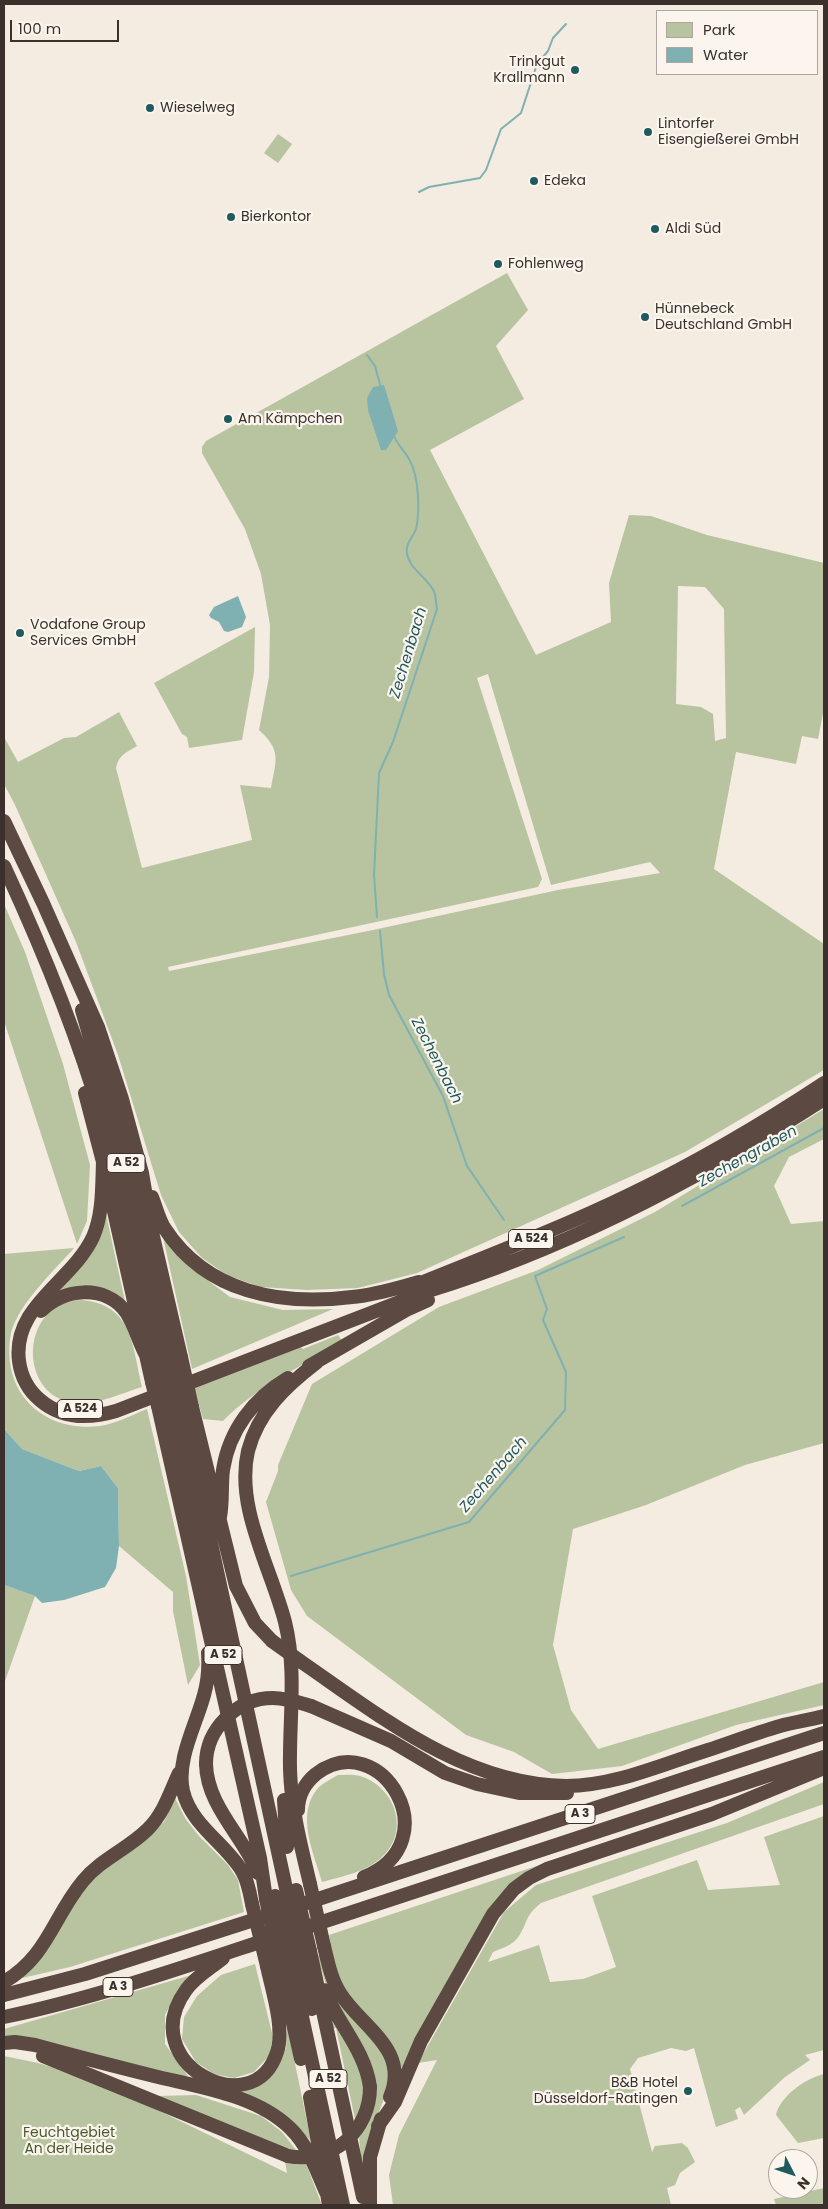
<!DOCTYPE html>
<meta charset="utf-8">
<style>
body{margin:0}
#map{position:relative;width:828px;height:2209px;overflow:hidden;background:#f4ebe1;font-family:Poppins,sans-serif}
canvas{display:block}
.frame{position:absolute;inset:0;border:5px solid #3b302b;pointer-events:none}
.legend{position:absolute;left:656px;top:10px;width:162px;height:65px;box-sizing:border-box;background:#fbf5ee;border:1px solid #aea6a0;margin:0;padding:6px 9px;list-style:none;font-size:15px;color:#3b302b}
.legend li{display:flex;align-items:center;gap:10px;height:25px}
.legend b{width:25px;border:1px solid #aea6a0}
.north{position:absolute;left:768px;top:2149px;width:50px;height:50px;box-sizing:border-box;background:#fbf5ee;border:1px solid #aea6a0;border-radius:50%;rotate:131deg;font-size:14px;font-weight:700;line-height:20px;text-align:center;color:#3b302b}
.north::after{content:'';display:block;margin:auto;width:18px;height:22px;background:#1f5a5e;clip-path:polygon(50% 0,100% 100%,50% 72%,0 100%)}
.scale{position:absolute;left:10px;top:20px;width:109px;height:22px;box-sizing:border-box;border:2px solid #3b302b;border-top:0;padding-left:6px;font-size:15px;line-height:18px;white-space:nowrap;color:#3b302b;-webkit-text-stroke:4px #fbf5ee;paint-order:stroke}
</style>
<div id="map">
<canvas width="828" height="2209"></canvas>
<div class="frame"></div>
<ul class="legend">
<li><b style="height:14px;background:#b8c4a0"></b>Park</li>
<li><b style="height:14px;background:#7fb0b2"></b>Water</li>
</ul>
<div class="north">N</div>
<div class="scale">100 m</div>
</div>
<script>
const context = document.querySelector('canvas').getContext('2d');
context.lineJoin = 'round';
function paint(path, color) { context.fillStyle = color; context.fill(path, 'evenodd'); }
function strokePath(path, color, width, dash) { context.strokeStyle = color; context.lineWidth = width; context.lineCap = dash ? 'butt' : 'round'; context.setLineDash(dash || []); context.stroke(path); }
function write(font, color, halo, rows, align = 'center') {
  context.font = font + ' Poppins,sans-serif'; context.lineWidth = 4.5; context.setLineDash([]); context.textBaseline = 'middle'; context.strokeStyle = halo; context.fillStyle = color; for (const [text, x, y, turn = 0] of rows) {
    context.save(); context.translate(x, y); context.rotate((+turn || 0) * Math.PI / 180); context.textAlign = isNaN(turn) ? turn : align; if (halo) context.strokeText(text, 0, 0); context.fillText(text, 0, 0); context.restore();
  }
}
paint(new Path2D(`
 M278,134L292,144L278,163L264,153Z
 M507,273L528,310L496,346L524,399L430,450L536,655L611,622L609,583L629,515L651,516L707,535L824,563V708L818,739L802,736L796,764L736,752L714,869L824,944V1070L685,1152L417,1273L358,1288L307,1290L260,1287L227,1275L202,1258L179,1232L161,1195L118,1055L76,942L15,805L4,784V737L18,762L64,738L76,737L119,712L137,746C127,752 118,755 116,768L142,868L252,840L240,785L271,788C276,760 282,751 259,730L269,677L270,625L261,574L245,529L202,453V447L206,441ZM678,586L705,587L724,609L726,738L715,741L713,714L701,707L676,704ZM488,674L551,885L650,862L660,873L558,890L373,930L169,971L168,967L538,887L542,879L477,678Z
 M255,627L254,672L242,740L189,748L187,737L182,734L154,683Z
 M4,904L25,952L63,1064L90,1165L87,1221L77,1244L4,1021Z
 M824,1109V1139L789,1157L774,1186L791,1224L824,1221V1443L745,1465L646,1505L573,1529L553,1645L571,1710L598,1749L824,1682V1705L736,1725L622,1766L552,1774L514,1752L466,1735L307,1616L291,1590L266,1502L278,1471V1465L312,1384L439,1307L538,1270L655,1212Z
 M106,1214L126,1306L109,1293H55Z
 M163,1237L186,1264L230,1297L283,1310L333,1309L192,1369Z
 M74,1248C54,1271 19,1303 11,1333C0,1392 43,1433 100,1426C115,1424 132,1415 147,1409L186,1576L200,1665L188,1685L173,1611V1592L119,1546L118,1488L101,1466L79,1471L22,1449L4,1429V1254Z
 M81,1300C133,1304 132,1346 142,1387C122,1393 100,1404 78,1403C18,1401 17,1303 81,1300Z
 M338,1335L343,1342C302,1366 256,1387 223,1421L203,1419L194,1387L300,1346L303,1349Z
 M4,1585L35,1596L4,1684Z
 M338,1775C344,1775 354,1774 360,1776C394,1786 410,1829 384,1855C368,1872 343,1876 322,1882C314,1853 295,1815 318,1788C323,1783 331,1779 338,1775Z
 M824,1782V1804L541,1903C524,1917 529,1920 519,1936C513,1945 503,1948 493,1952L488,1962L539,1945L550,1982L583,1979L616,1967L592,1896L697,1860L708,1890L780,1885L764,1837L824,1816V2050L805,2055L810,2060L785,2077L744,2115L740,2107L735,2110L738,2119L716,2127L694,2048L686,2051L671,2048L638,2058L630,2069L652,2152L655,2146L682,2143L688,2148L695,2162L680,2173L675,2185L667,2188L671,2205H393L389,2175L399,2135L437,2060L418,2063L504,1912L536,1885L727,1823Z
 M175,1798L185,1818L198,1835L228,1865L238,1880L244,1912L70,1967L18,1979L82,1892L99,1871L145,1839L164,1822Z
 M678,1819L517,1882L403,2068L399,2066C396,2031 354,2015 340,1984C334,1970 332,1950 329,1935Z
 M322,1954L389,2064L388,2088L373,2128L365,2167H362L359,2138L367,2126L373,2112L377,2088L330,1997L317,1956Z
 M255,1964L273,2037L269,2056L254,2072L234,2078L214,2074L196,2062L182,2039L184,2017L197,1996L221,1975Z
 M195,1974L178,1991L165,2015V2044L188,2076L178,2078L4,2038V2029Z
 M333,2020L355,2050L366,2094L356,2124L336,2028H333Z
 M287,2025L311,2141L290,2119L267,2105L217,2088L259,2084L276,2069L286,2048Z
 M4,2056L38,2063L85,2077L139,2101L287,2173L285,2161L306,2164L322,2205H4Z
 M824,2074V2138L798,2143L776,2115C780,2096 806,2078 824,2074Z
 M196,2095L261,2116L282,2132L296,2150L274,2146L158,2096Z
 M824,2188V2205H776L774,2199Z`), '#b8c4a0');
paint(new Path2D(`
 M384,385L398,431L386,450H381L368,410L367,398L373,387Z
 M238,596L246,617L242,627L228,632L224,631L219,622L211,618L209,615L214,607Z
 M4,1429L22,1449L79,1471L101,1466L118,1488L119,1546L116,1568L105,1587L64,1600L42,1603L35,1596L4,1585Z`), '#7fb0b2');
strokePath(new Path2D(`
 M419,192L429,187L480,178L486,170L501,129L521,113L537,64L548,51L553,38L566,24
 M367,355L375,366L381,388
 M377,917L374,875L379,773L393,742L437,609C436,605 436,599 435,594C430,578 410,571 407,554C405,543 413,538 416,529C420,512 419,477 410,461C406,452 398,446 394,436
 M380,931L384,974L389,995L443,1096L467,1166L504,1220
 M682,1206L824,1128
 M291,1576L469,1522L565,1410L566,1372L543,1320L547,1309L535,1276L624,1237`), '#7fb0b2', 2);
strokePath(new Path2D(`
 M4,821L43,903L98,1027L122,1099L142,1173L152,1232L181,1357
 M4,866C42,948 77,1033 102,1120C126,1201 142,1285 160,1367
 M82,1010L128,1169L171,1361
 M85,1093L103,1162L152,1382
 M103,1162C102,1188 103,1214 93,1237C72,1282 12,1306 19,1361C21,1376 28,1390 40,1400C62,1419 89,1419 116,1411L428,1291C568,1248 701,1178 824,1099
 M152,1197C156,1207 159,1220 165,1229C207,1293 281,1306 352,1297C375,1295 397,1288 419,1282
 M411,1287C485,1257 559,1229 631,1194C697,1162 762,1124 824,1083
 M41,1311C63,1288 105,1284 126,1312C135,1326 139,1343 147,1357
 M309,1366L408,1309L428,1300
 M158,1406L260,1858L266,1899
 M192,1407L236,1586L255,1623L272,1641
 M182,1410L287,1893
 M170,1414L221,1648
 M220,1517C223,1501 221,1486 223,1470C229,1430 254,1398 288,1378
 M208,1653C209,1667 208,1681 204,1695C196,1725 176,1760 183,1791C191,1825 225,1843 242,1871C248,1881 250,1893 252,1904
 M300,1661C379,1715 464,1785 566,1786C615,1786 663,1764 708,1750C732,1742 756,1733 780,1726C795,1722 810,1720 824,1716
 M311,1706L391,1741L445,1773L477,1784L519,1793H567
 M206,1764C207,1806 243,1836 258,1873
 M284,1800L287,1847
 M298,1810C298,1796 305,1783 316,1774C381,1725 451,1842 364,1877
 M310,1884C301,1846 291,1808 290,1769C289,1720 297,1670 285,1622C271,1568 235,1507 248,1451C258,1412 286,1386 316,1363
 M303,1904L824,1733
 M307,1927L824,1757
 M324,1946C328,1962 331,1979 340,1993C362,2028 410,2049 390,2097
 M310,1951L363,2197
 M300,1953L312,2009
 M289,1957L343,2205
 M223,1958C211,1968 195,1977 186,1990C133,2063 254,2126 277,2052C285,2029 272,1990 267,1966
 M279,1960L301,2059
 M4,1982C48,1956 53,1917 83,1881C101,1859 128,1849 148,1829C164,1813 170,1792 179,1773
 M324,1990C338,2024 365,2050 370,2087
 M4,1995L85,1974L266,1916
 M4,2017C95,1998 184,1967 272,1938
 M4,2043L15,2042L35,2045C75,2056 114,2066 154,2076C199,2087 257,2095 291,2129C309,2147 316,2170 326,2192
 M43,2056L288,2156
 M310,2097L329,2205
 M378,2126L395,2102L421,2041L493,1914L514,1889L529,1878L547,1869L712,1814L824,1768
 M370,2205V2157L381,2119`), '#5c4a42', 14);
strokePath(new Path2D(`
 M181,1357L192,1407
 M171,1361L182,1410
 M160,1367L170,1414
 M152,1382L158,1406
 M272,1641L300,1661
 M206,1764C206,1729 237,1698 273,1698C286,1698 298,1702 311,1706
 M310,1884L324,1946
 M296,1890L310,1951
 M287,1893L300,1953
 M275,1896L289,1957
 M266,1899L279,1960
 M252,1904L267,1966
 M288,2156C333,2164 370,2131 370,2087`), '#5c4a42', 14);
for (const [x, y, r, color] of [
 [575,70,5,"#1f5a5e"],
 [150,108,5,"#1f5a5e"],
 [648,132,5,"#1f5a5e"],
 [534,181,5,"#1f5a5e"],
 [231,217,5,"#1f5a5e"],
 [655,229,5,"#1f5a5e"],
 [498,264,5,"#1f5a5e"],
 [645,317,5,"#1f5a5e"],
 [228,419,5,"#1f5a5e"],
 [20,633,5,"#1f5a5e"],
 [688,2091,5,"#1f5a5e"]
]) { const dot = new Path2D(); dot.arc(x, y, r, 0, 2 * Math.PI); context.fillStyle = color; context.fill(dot); strokePath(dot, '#fbf5ee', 2); }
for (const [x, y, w] of [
 [126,1163,38],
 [531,1239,45],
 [80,1409,45],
 [223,1655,38],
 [580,1814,30],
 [118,1987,30],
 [328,2079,38]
]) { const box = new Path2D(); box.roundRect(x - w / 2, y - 9.5, w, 19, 4); context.fillStyle = '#fbf5ee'; context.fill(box); strokePath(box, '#3b302b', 1); }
write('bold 12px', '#3b302b', null, [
 ["A 52",126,1163],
 ["A 524",531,1239],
 ["A 524",80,1409],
 ["A 52",223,1655],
 ["A 3",580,1814],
 ["A 3",118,1987],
 ["A 52",328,2079]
]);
write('14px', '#3b302b', '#fbf5ee', [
 ["Trinkgut",565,62,"right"],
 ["Krallmann",565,78,"right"],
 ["Wieselweg",160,108],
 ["Lintorfer",658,124],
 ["Eisengießerei GmbH",658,140],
 ["Edeka",544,181],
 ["Bierkontor",241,217],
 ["Aldi Süd",665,229],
 ["Fohlenweg",508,264],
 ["Hünnebeck",655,309],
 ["Deutschland GmbH",655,325],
 ["Am Kämpchen",238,419],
 ["Vodafone Group",30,625],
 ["Services GmbH",30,641],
 ["B&B Hotel",678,2083,"right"],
 ["Düsseldorf-Ratingen",678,2099,"right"]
], 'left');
write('14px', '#4a5a2e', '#fbf5ee', [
 ["Feuchtgebiet",69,2133],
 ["An der Heide",69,2149]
]);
write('italic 15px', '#1f5a5e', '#fbf5ee', [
 ["Zechenbach",409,653,-73],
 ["Zechenbach",436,1061,63],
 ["Zechengraben",748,1157,-29],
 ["Zechenbach",494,1475,-49]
]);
</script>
